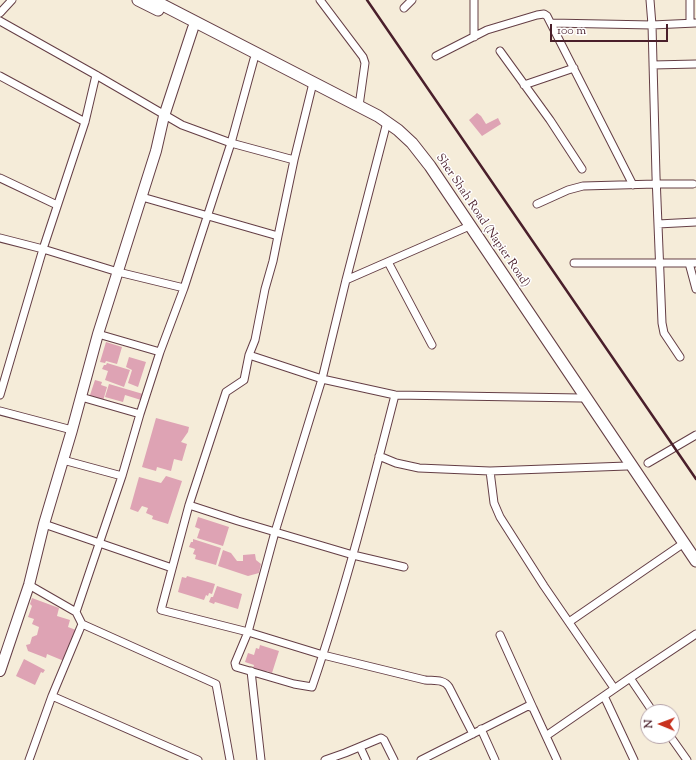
<!DOCTYPE html>
<style>
body{margin:0}
#map{position:relative;width:696px;height:760px;overflow:hidden;background:#f5ecd9;font-family:"Sorts Mill Goudy",serif}
canvas{display:block}
.north{position:absolute;left:640px;top:704px;width:40px;height:40px;box-sizing:border-box;background:#fff;border:1px solid #b7a5aa;border-radius:50%;rotate:271deg;font-size:11px;font-weight:700;line-height:16px;text-align:center;color:#4a1f2b}
.north::after{content:'';display:block;margin:auto;width:14px;height:18px;background:#c8321e;clip-path:polygon(50% 0,100% 100%,50% 72%,0 100%)}
.scale{position:absolute;left:550px;top:24px;width:118px;height:18px;box-sizing:border-box;border:2px solid #4a1f2b;border-top:0;padding-left:5px;font-size:12px;line-height:14px;white-space:nowrap;color:#4a1f2b;-webkit-text-stroke:3px #fff;paint-order:stroke}
</style>
<div id="map">
<canvas width="696" height="760"></canvas>
<div class="north">N</div>
<div class="scale">100 m</div>
</div>
<script>
const context = document.querySelector('canvas').getContext('2d');
context.lineJoin = 'round';
function paint(path, color) { context.fillStyle = color; context.fill(path, 'evenodd'); }
function strokePath(path, color, width, dash) { context.strokeStyle = color; context.lineWidth = width; context.lineCap = dash ? 'butt' : 'round'; context.setLineDash(dash || []); context.stroke(path); }
function write(font, color, halo, rows, align = 'center') {
  context.font = font + ' "Sorts Mill Goudy",serif'; context.lineWidth = 3; context.setLineDash([]); context.textBaseline = 'middle'; context.strokeStyle = halo; context.fillStyle = color; for (const [text, x, y, turn = 0] of rows) {
    context.save(); context.translate(x, y); context.rotate((+turn || 0) * Math.PI / 180); context.textAlign = isNaN(turn) ? turn : align; if (halo) context.strokeText(text, 0, 0); context.fillText(text, 0, 0); context.restore();
  }
}
paint(new Path2D(`
 M477,113L481,116L486,124L498,118L501,124L482,136L469,120Z
 M106,342L122,347L117,364L106,361L105,363L100,362Z
 M129,357L146,362L138,387L128,383L132,370L126,367Z
 M107,363L130,370L124,387L105,380L108,371L102,369L104,365H106Z
 M95,380L102,382L101,385L107,387L103,401L89,398Z
 M109,384L143,394L141,400L125,395L123,402L105,397Z
 M156,418L189,427L188,432L181,442L187,444L182,461L174,459L171,471L157,467L156,471L142,467Z
 M166,476L182,481L168,524L152,519L153,516L146,513L148,508L142,506L138,512L130,509L139,477L161,483Z
 M198,517L229,527L223,546L197,538L200,529L195,527Z
 M193,539L221,548L216,565L195,559L196,555L193,554L195,549L189,547L191,542H193Z
 M223,550L231,553L237,561H243V555L255,554L256,560L261,564L259,573L248,576L218,566Z
 M187,576L215,584L212,594L209,593L208,596L206,595L204,600L178,592L182,577L186,578Z
 M217,586L242,594L238,609L215,602L214,604L209,602L211,597H213Z
 M32,598L59,608L57,616L70,620L68,627L76,630L64,661L47,654L46,658L28,651L26,645L30,644L32,637L37,635L39,627L32,624L34,619L28,617L32,606L30,604Z
 M260,645L279,651L272,673L267,671L266,672L253,668L254,665L245,662L248,653L254,655L256,648L259,649Z
 M24,659L45,670L43,673L41,672L35,685L16,676Z`), '#dea3b4');
const minor = new Path2D(`
 M320,0L363,57L365,63L359,106
 M650,0L652,25L656,176L662,323L664,333L680,357
 M404,8L412,0
 M0,13L12,0
 M0,21L96,75L182,125L231,143L294,160
 M551,23L652,25L696,23
 M690,23V0
 M474,37V0
 M500,51L550,120L582,169
 M436,56L487,30L537,15L544,14L547,16L633,185
 M653,65L696,64
 M0,76L85,122
 M524,85L574,68
 M312,87L294,160L278,236L273,261L265,289L255,340L249,355L244,380L226,392L189,505L161,610L248,632L323,655L425,680C434,681 444,679 449,687L473,734
 M386,126L346,280L322,379L275,532L248,632L235,663L236,667L294,684L312,687C345,591 370,493 395,395
 M0,178L57,205
 M142,197L278,236
 M537,204L568,190L583,186L656,184H693
 M658,224L696,222
 M0,238L43,249L118,272L184,288
 M388,262L432,345
 M574,263H696
 M689,263L696,289
 M346,280L465,228
 M98,334L160,352
 M249,355L322,379L395,395L581,398
 M0,395L43,249L85,122L96,75
 M81,397L140,414
 M0,411L72,430
 M379,456L396,463L419,468L490,471L627,466
 M63,460L122,476
 M648,463L696,435
 M490,471L494,503L500,517L544,586L614,688
 M189,505L238,521L353,555L404,567
 M44,524L172,568
 M29,585L76,612L82,624L216,684L230,760
 M76,612L122,476L140,414L160,352L184,288L231,143L254,59
 M569,622L681,545
 M500,635L533,708
 M251,671L261,760
 M630,678L653,712
 M52,696L198,760
 M604,696L634,760
 M481,729L495,760
 M546,736L630,678L696,634
 M670,736L687,760
 M360,747L366,760
 M29,760L52,696L82,624
 M325,760L345,753L381,738L384,740L394,760
 M421,760L528,706L533,708L557,760`);
const secondary = new Path2D(`
 M0,671L29,585L44,524L72,430L98,334L156,151L164,116L193,28`);
const primary = new Path2D(`
 M138,0L158,10
 M153,0L378,116L398,130L412,143L430,166L696,561`);
strokePath(minor, '#643e45', 9);
strokePath(secondary, '#643e45', 12);
strokePath(primary, '#643e45', 13);
strokePath(minor, '#fff', 7);
strokePath(secondary, '#fff', 10);
strokePath(primary, '#fff', 11);
strokePath(new Path2D(`
 M367,0L696,479`), '#4a1f2b', 2.5);
write('12px', '#4a1f2b', '#fff', [
 ["Sher Shah Road (Napier Road)",482,221,56]
]);
</script>
